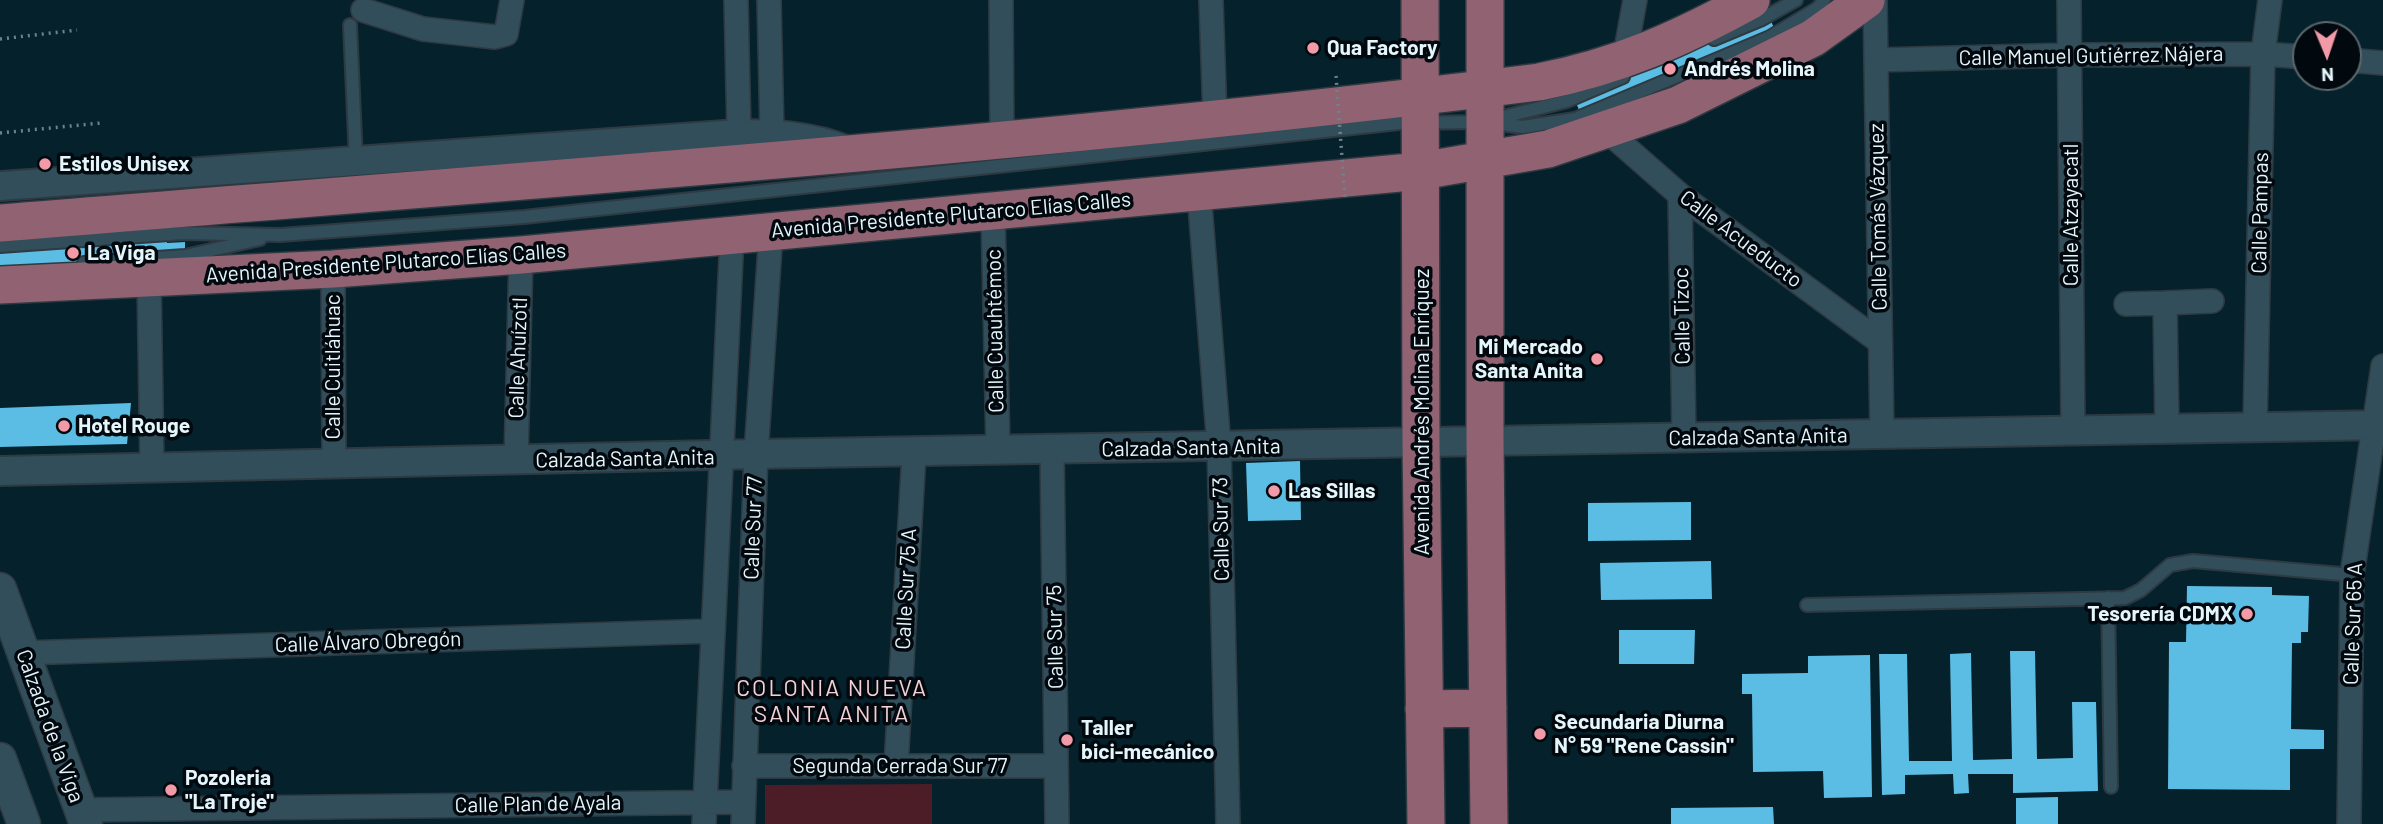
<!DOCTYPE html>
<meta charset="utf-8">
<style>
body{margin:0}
#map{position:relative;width:2383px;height:824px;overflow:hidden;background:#04212c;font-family:Barlow,sans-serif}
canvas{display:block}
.north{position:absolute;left:2292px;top:21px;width:70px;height:70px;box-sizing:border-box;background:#02090e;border:2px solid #5c676d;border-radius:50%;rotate:178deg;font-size:19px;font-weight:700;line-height:28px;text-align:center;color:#e4f5fc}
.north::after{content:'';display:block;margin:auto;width:24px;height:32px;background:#f39aa9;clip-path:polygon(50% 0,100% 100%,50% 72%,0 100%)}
</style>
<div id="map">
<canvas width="2383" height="824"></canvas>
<div class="north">N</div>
</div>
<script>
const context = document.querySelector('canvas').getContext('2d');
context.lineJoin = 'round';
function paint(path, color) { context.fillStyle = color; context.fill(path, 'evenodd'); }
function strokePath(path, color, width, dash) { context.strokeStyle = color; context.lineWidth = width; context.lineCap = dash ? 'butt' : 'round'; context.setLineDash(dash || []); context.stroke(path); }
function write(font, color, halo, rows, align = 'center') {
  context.font = font + ' Barlow,sans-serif'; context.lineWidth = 7; context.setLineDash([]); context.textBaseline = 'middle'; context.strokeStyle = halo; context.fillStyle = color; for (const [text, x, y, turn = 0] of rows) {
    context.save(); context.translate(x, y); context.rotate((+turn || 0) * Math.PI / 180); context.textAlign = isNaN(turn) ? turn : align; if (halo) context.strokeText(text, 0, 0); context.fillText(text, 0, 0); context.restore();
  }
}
paint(new Path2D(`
 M932,784V824H765V785Z`), '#4d1d27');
paint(new Path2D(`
 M1771,21L1774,28L1582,117L1574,98L1753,22Z
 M167,238V243L185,242V251L168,258L0,269V248Z
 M131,403L127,444L0,447V408Z
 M1300,461L1301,520L1248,521L1246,463Z
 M1691,502V540L1588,541V503Z
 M1711,561L1712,599L1601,600L1600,563Z
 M2187,586L2272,587V595L2309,596L2308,632H2301V643H2292L2291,729L2324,730V749H2290V790L2168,789L2169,642H2186Z
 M1619,630H1695L1694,664H1619Z
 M2010,651H2035L2037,759L2073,758L2072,702H2096L2098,791L2013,793V774H1968L1969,793L1954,794L1953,774L1905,775V794L1882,795L1879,654H1907L1909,761H1952L1950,654L1971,653L1973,760L2012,759Z
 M1870,655L1872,797L1824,798L1823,771L1753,772L1752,694H1742V674L1808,673V656Z
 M2058,797V824H2016V798Z
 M1773,807L1774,824H1671V808Z`), '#5bbde3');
const service = new Path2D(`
 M350,25L356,161
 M1714,39L1762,19L1796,0
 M1491,120L1567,101L1623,77
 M0,246L183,233L280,235L524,217L1399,123L1484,122L1523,127L1575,119L1770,37L1818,8L1824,0
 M84,263L185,256L260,239
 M2108,598L2111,787
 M1807,605L2125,598L2141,590L2170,565L2193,561L2352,575`);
const minor = new Path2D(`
 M736,0L739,134
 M769,0L772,134
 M1001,0L1002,139
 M1211,0L1215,119
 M1875,0L1882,435
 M2069,0L2073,431
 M363,10L423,29L495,37L506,34L512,0
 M1876,60L2070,55L2263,54L2306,57
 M2348,60L2383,63
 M1624,61L1635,0
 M1607,131L1680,195L1880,342
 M1199,192L1219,447L1228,824
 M1680,195L1684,438
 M993,212L998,451
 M333,269L334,465
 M149,279L152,468
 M2165,303L2212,301
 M2126,304L2165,303L2167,429
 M2255,427L2263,54L2270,0
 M1052,450L1057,824
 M516,461L521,255
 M23,653L712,631
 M744,766H1056
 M896,766L914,453
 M81,810L742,802
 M704,824L732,236
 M743,824L756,454L771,232
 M2349,824L2352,575L2383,366`);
const tertiary = new Path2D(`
 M0,186L739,134C776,134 811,136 846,150
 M0,471L756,454L2383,425`);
const secondary = new Path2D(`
 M0,589L86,824
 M0,759L24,824`);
const primary = new Path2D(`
 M1420,0L1421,443L1426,824
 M1485,0V442L1489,824
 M0,223C514,181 1028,146 1539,82C1620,66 1680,39 1751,0
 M0,285L333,269L521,255L1421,171L1548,149L1678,105L1813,38L1866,0
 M1424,709L1488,708`);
strokePath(service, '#2e3941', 16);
strokePath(minor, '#2e3941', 26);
strokePath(tertiary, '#2e3941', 32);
strokePath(secondary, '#2e3941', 35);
strokePath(primary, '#2e3941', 40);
strokePath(new Path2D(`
 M0,39L77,30
 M0,133L101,123`), '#6d848d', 3.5, [2, 5]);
strokePath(service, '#314e5a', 12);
strokePath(minor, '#314e5a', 23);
strokePath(tertiary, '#314e5a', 28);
strokePath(secondary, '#314e5a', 32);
strokePath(primary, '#906272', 37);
strokePath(new Path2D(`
 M1336,76L1345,198`), '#6d848d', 3.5, [2, 5]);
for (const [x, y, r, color] of [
 [1313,48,7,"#f39aa9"],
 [1670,69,7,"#f39aa9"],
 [45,164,7,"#f39aa9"],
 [73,253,7,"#f39aa9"],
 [1597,359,7,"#f39aa9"],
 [64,426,7,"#f39aa9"],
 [1274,491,7,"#f39aa9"],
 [2247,614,7,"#f39aa9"],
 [1540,734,7,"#f39aa9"],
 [1067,740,7,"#f39aa9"],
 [171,790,7,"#f39aa9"]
]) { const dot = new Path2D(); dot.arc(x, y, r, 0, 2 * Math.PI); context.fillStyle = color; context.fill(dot); strokePath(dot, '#02090e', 2.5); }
write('bold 21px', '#e4f5fc', '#02090e', [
 ["Qua Factory",1327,48],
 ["Andrés Molina",1684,69],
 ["Estilos Unisex",59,164],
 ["La Viga",87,253],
 ["Mi Mercado",1583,347,"right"],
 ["Santa Anita",1583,371,"right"],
 ["Hotel Rouge",78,426],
 ["Las Sillas",1288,491],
 ["Tesorería CDMX",2233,614,"right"],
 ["Secundaria Diurna",1554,722],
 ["N° 59 \"Rene Cassin\"",1554,746],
 ["Taller",1081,728],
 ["bici-mecánico",1081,752],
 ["Pozoleria",185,778],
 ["\"La Troje\"",185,802]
], 'left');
write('21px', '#e4f5fc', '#02090e', [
 ["Calle Manuel Gutiérrez Nájera",2091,56,-1],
 ["Calle Pampas",2260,213,-89],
 ["Avenida Presidente Plutarco Elías Calles",951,215,-5],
 ["Calle Atzayacatl",2071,215,-90],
 ["Calle Tomás Vázquez",1878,217,-91],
 ["Calle Acueducto",1741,239,37],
 ["Avenida Presidente Plutarco Elías Calles",386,263,-4],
 ["Calle Tizoc",1682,316,-91],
 ["Calle Cuauhtémoc",995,331,-91],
 ["Calle Ahuízotl",518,358,-88],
 ["Calle Cuitláhuac",333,367,-90],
 ["Avenida Andrés Molina Enríquez",1422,412,-90],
 ["Calzada Santa Anita",1758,437,-1],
 ["Calzada Santa Anita",1191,448,-1],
 ["Calzada Santa Anita",625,459,-1],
 ["Calle Sur 77",753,528,-88],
 ["Calle Sur 73",1221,529,-91],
 ["Calle Sur 75 A",906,589,-87],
 ["Calle Sur 65 A",2353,624,-88],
 ["Calle Sur 75",1055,637,-91],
 ["Calle Álvaro Obregón",368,642,-2],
 ["Calzada de la Viga",50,726,70],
 ["Segunda Cerrada Sur 77",900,766],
 ["Calle Plan de Ayala",538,804,-1]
]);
context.letterSpacing = '2px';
write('23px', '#f4d1d5', '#02090e', [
 ["COLONIA NUEVA",832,688],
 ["SANTA ANITA",832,714]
]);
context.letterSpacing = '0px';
</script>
